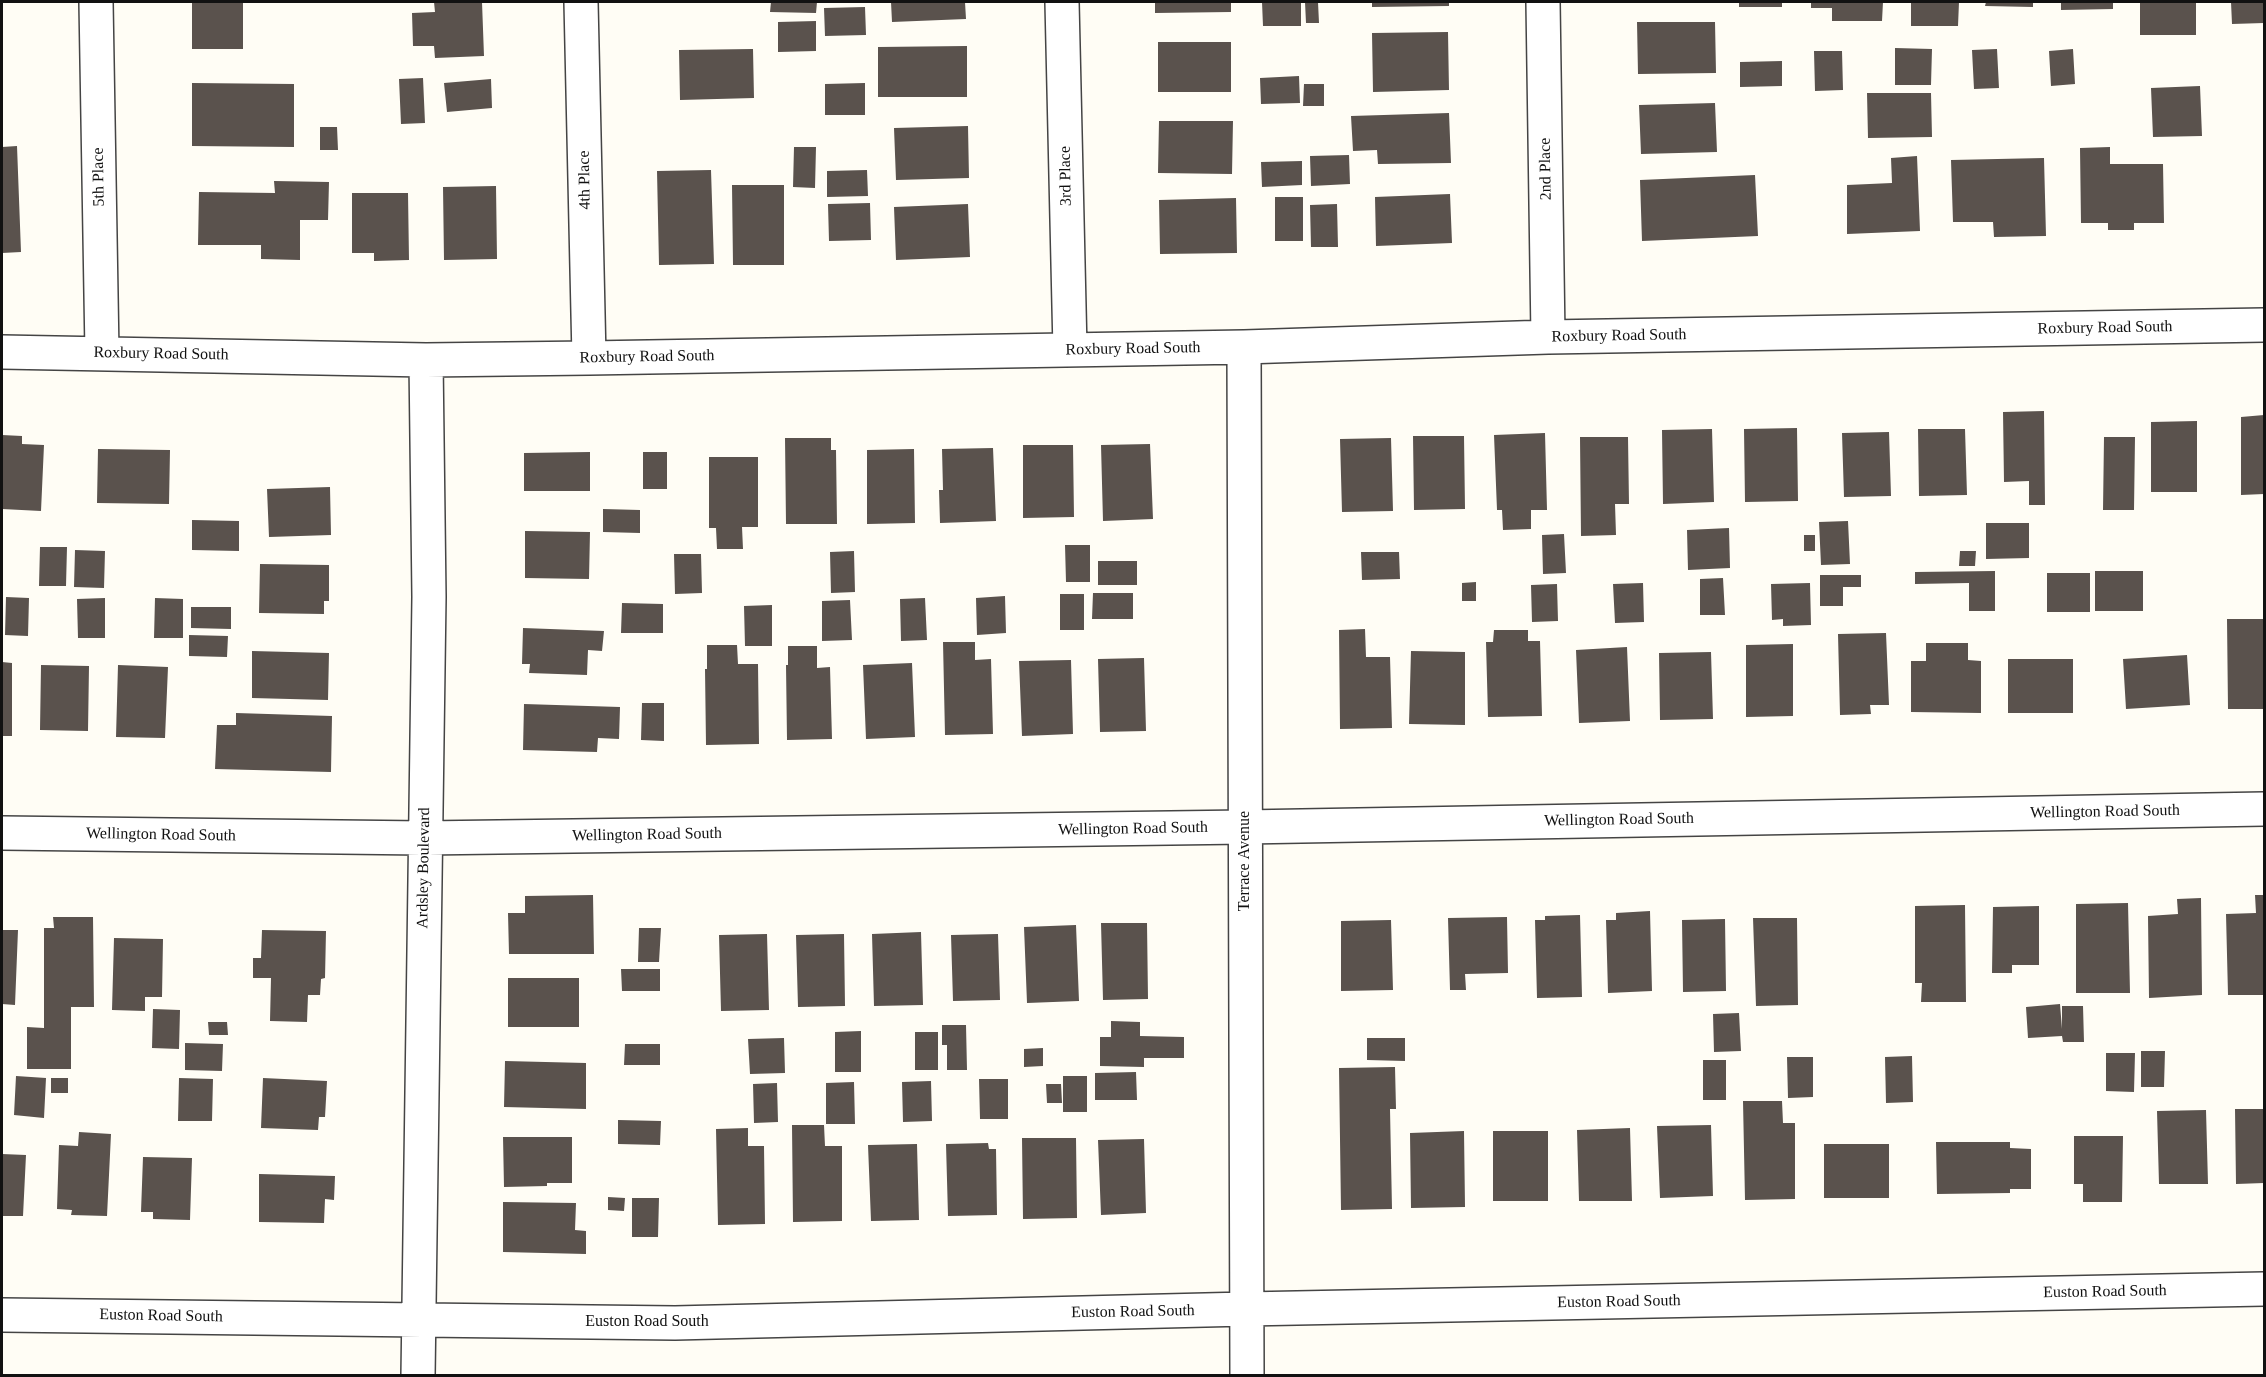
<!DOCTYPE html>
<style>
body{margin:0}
#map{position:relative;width:2266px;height:1377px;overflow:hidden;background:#fffdf5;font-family:"Times New Roman",serif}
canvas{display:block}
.frame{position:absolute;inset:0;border:3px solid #111;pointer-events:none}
</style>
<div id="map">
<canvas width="2266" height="1377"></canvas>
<div class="frame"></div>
</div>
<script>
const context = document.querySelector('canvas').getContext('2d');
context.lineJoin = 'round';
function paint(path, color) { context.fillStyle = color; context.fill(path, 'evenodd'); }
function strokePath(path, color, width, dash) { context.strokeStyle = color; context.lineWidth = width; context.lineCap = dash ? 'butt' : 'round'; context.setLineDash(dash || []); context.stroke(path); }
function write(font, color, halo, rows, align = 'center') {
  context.font = font + ' "Times New Roman",serif'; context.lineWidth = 6; context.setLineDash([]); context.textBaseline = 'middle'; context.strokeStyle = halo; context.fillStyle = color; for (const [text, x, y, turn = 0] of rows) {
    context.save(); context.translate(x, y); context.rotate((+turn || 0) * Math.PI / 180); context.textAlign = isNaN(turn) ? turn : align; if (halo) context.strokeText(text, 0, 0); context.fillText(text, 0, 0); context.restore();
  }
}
paint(new Path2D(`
 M192,2H243V49H192Z
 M434,2H482L484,56L435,58L434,46H413L412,13L435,12Z
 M771,2H817L816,13L770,12Z
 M891,2H965L966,19L892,22Z
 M1155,2H1231V12L1155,13Z
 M1262,2H1301V26H1263Z
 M1305,2H1318L1319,23H1306Z
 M1372,2H1449V6L1372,7Z
 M1739,2H1782V7H1739Z
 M1811,2H1883L1882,21H1832V8H1811Z
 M1911,2H1959L1958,26H1911Z
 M1986,2H2033V7L1985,6Z
 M2061,2H2113V9L2061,10Z
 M2140,2H2196V35H2140Z
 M2231,2H2264V23L2232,24Z
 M865,7L866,35L825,36L824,8Z
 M816,21V51L778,52V22Z
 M1637,22H1715L1716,73L1638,74Z
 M1448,32L1449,90L1373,92L1372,33Z
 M1158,42H1231V92H1158Z
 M967,46V97H878V47Z
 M1895,48L1932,49L1931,85H1895Z
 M753,49L754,98L680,100L679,50Z
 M1997,49L1999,88L1974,89L1972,50Z
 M2073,49L2075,84L2051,86L2049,51Z
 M1814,51H1842L1843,90L1815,91Z
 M1782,61V86L1740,87V62Z
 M1299,76L1300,103L1261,104L1260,78Z
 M423,78L425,123L401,124L399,79Z
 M491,79L492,108L447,112L444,83Z
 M192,83L294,84V147L192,146Z
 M865,83V115H825V84Z
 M1304,84H1324V106H1303Z
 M2200,86L2202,136L2153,137L2151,88Z
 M1867,93H1931L1932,137L1868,138Z
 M1715,103L1717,152L1641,154L1639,105Z
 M1449,113L1451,163L1378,164L1377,150L1353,151L1351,116Z
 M1159,121H1233L1232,174L1158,173Z
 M968,126L969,178L896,180L894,128Z
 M320,127H337L338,150H320Z
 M17,146L21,252L2,253V147Z
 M794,147H816L815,188L793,187Z
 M2110,147V164H2163L2164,223H2134V230H2108V223H2081L2080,148Z
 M1349,155L1350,184L1311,186L1310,156Z
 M1917,156L1920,231L1847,234V185L1892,183L1891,158Z
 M2044,158L2046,236L1994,237L1993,222H1953L1951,160Z
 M1302,161V185L1262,187L1261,162Z
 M711,170L714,264L659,265L657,171Z
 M867,170L868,196L827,197V171Z
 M1755,175L1758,236L1642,241L1640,180Z
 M274,181L329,182L328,220H300V260L261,259V245H198L199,192L275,193Z
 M732,185H784V265H733Z
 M496,186L497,259L444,260L443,187Z
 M352,193H408L409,260L374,261V253H352Z
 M1450,194L1452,243L1376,246L1375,197Z
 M1275,197H1303V241H1275Z
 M1236,198L1237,253L1160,254L1159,200Z
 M870,203L871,240L829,241L828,204Z
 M968,204L970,257L896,260L894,207Z
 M1337,204L1338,247H1311L1310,205Z
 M2044,411L2045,505H2029V481L2004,482L2003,412Z
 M2264,415V494L2241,495V417Z
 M2197,421V492H2151V422Z
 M1797,428L1798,501L1745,502L1744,429Z
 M1712,429L1714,502L1663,504L1662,430Z
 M1918,429H1965L1967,495L1919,496Z
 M1889,432L1891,496L1844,497L1842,433Z
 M1545,433L1547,510H1531V529L1503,530L1502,510H1497L1494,435Z
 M2,435L22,436V444L44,445L41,511L2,509Z
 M1413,436H1464L1465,509L1414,510Z
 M1580,437H1628L1629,504H1615L1616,535L1581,536Z
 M2104,437H2135L2134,510H2103Z
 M785,438H831V450H836L837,524H786Z
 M1391,438L1393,511L1342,512L1340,439Z
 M1150,444L1153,519L1103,521L1101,445Z
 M1023,445H1073L1074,517L1023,518Z
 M993,448L996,521L940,523L939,490H943L942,449Z
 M98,449L170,450L169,504L97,503Z
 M914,449L915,523L867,524V450Z
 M590,452V491H524V453Z
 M643,452H667V489H643Z
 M709,457H758V527H742L743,549H717L716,528H709Z
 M330,487L331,535L269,537L267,489Z
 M603,509L640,510V533L603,532Z
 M192,520L239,521V551L192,550Z
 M1848,521L1850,564L1821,565L1819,522Z
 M1986,523H2029V558L1986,559Z
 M1729,528L1730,568L1688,570L1687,530Z
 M525,531L590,532L589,579L525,578Z
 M1564,534L1566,573L1543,574L1542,535Z
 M1804,535H1815V551H1804Z
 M1065,545H1090V582H1066Z
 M40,547H67L66,586H39Z
 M75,550L105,551L104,588L74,587Z
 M854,551L855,592L831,593L830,552Z
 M1960,551H1976L1975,566H1959Z
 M1361,552H1399L1400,579L1362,580Z
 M674,554H701L702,593L675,594Z
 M1098,561H1137V585H1098Z
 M260,564L329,565V601H324V614L259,613Z
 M1995,571V611H1969V583L1915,584V572Z
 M2095,571H2143V611H2095Z
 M2047,573H2090V612H2047Z
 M1820,575H1861V587H1843V606H1820Z
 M1723,578L1725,615H1700V579Z
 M1476,582V601H1462V583Z
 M1643,583L1644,622L1615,623L1613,584Z
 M1810,583L1811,625L1783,626V619L1772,620L1771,584Z
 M1557,584L1558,621L1532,622L1531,585Z
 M1093,593H1133V619H1092Z
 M1060,594H1084V630H1060Z
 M1005,596L1006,633L977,635L976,598Z
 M6,597L29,598L28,636L5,635Z
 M105,598V638H78L77,599Z
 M155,598L183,599V638H154Z
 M925,598L927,640L901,641L900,599Z
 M850,600L852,640L822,641V601Z
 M622,603L663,604V633H621Z
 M772,605V646H745L744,606Z
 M191,607H231V629L191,628Z
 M2227,619H2264V709H2228Z
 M523,628L604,631L602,651L588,650L587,675L529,673L530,664H522Z
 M1365,629L1366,657H1390L1392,728L1340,729L1339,630Z
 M1494,630H1528V641H1540L1542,716L1488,717L1486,642H1493Z
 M1886,633L1889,705H1870L1871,714L1840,715L1838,634Z
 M189,635L228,636L227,657L189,656Z
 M943,642H975V660L991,659L993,734L945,735Z
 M1926,643H1968V660L1981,661V713L1911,712V661H1926Z
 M1793,644V716L1746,717V645Z
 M707,645H737L738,664H758L759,744L706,745L705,669H707Z
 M788,646H817V668L830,667L832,739L787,740L786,665H788Z
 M1627,647L1630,721L1579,723L1576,650Z
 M252,651L329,653L328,700L252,698Z
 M1411,651L1465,652V725L1409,724Z
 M1711,652L1713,719L1660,720L1659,653Z
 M2187,655L2190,705L2126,709L2123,659Z
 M1144,658L1146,731L1100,732L1098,659Z
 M2008,659H2073V713H2008Z
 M1071,660L1073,734L1022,736L1019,661Z
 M2,662L12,663V736H2Z
 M912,663L915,737L866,739L863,665Z
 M41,665L89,666L88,731L40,730Z
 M118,665L168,667L165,738L116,737Z
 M642,703H664V741L641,740Z
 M524,704L620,707L619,739L598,738L597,752L523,750Z
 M236,713L332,716L331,772L215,769L217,725H236Z
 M593,895L594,954H509L508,913H525V896Z
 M2255,895H2264V995H2228L2226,914L2256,913Z
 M2201,898L2202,995L2149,998L2148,916L2178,914L2177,899Z
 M2128,903L2130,993H2076V904Z
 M1965,905L1966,1002H1921L1922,983H1915V906Z
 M2039,906V965H2012V973H1992L1993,907Z
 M1650,911L1652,991L1608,993L1606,920H1616V913Z
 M1580,915L1582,997L1537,998L1535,920H1545V916Z
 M53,917H93L94,1007H71V1069H27V1027L44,1028V928H54Z
 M1507,917L1508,973L1465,974L1466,990H1450L1448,918Z
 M1753,918H1797L1798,1005L1756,1006Z
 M1725,919L1726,991L1683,992L1682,920Z
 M1391,920L1393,990L1341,991V921Z
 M1101,923H1147L1148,999L1103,1000Z
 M1076,925L1079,1001L1027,1003L1024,927Z
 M639,928H661L659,962H638Z
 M2,930H18L15,1005L2,1004Z
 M262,930L326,931L325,978L321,979L320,995H308L307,1022L270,1021L271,978H253V958H261Z
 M921,932L923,1005L874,1006L872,934Z
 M767,934L769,1010L721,1011L719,935Z
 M844,934L845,1006L798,1007L796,935Z
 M998,934L1000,1000L953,1001L951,935Z
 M114,938L163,939L162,997H145V1011L112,1010Z
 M621,969H660V991H622Z
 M508,978H579V1027H508Z
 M2060,1004L2062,1029V1006H2083L2084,1042H2063L2062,1036L2028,1038L2026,1007Z
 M153,1009L180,1010L179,1049L152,1048Z
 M1739,1013L1741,1051L1714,1052L1713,1014Z
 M1111,1021L1140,1022V1036L1184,1037V1058H1144V1067L1100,1066V1037H1111Z
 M208,1022H227L228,1035H209Z
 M942,1025H966L967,1070H947V1045H942Z
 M861,1031V1072H835V1032Z
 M915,1032H938V1070H915Z
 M784,1038L785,1073L750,1074L748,1039Z
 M1367,1038H1405V1061L1367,1060Z
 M185,1043L223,1044L222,1071L185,1070Z
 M625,1044H660V1065H624Z
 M1043,1048V1066L1024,1067V1049Z
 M2141,1051H2165L2164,1087H2141Z
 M2106,1053H2135L2134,1092L2106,1091Z
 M1912,1056L1913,1102L1886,1103L1885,1057Z
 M1787,1057H1813V1097L1788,1098Z
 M1703,1060H1726V1100H1703Z
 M505,1061L586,1063V1109L504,1107Z
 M1395,1067L1396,1109H1390L1392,1209L1341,1210L1339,1068Z
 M1136,1072L1137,1100H1095V1073Z
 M16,1076L46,1078L44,1118L14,1115Z
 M1063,1076H1087V1112H1063Z
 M51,1078H68V1093H51Z
 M179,1078L213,1079L212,1121H178Z
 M263,1078L327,1081L325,1117H319L318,1130L261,1128Z
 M979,1079H1008V1119H980Z
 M931,1081L932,1121L903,1122L902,1082Z
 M854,1082L855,1124H826V1083Z
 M777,1083L778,1122L754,1123L753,1084Z
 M1046,1084H1061L1062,1103H1047Z
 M1743,1101H1782L1783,1123H1795V1199L1745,1200Z
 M2235,1109H2264V1183L2236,1184Z
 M2206,1110L2208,1184H2159L2157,1111Z
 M618,1120L661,1121L660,1145L618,1144Z
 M792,1125H824L825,1146H842V1221L793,1222Z
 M1711,1125L1713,1196L1660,1198L1657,1126Z
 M748,1128V1146H764L765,1224L718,1225L716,1129Z
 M1630,1128L1632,1201H1579L1577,1130Z
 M1464,1131L1465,1207L1411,1208L1410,1133Z
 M1493,1131H1548V1201H1493Z
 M79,1132L111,1134L107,1216L71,1215L72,1210L57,1209L59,1145L78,1146Z
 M2074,1136H2123L2122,1202H2083V1184H2074Z
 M503,1137H572V1183H547V1186L504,1187Z
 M1022,1138H1076L1077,1218L1023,1219Z
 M1144,1139L1146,1213L1101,1215L1098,1140Z
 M1936,1142H2010V1148L2031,1149V1189H2010V1193L1937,1194Z
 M988,1143L989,1149H996L997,1215L948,1216L946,1144Z
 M917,1144L919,1220L871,1221L868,1145Z
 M1824,1144H1889V1198H1824Z
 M2,1154L26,1155L23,1216H2Z
 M143,1157L192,1158L190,1220L153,1219V1212H141Z
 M259,1174L335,1176L334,1200L325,1199L324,1223L259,1222Z
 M608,1197L625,1198L624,1211L608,1210Z
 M632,1198H659L658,1237H632Z
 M503,1202L576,1203L575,1230L586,1231V1254L503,1252Z`), '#5a524d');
const minor = new Path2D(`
 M96,2L102,353
 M581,2L589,358
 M1062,2L1070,350
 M1543,2L1548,337
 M1244,347L1247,1376
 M2,352L426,360L589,358L1244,347L1548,337L2264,325
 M2,833L424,838L1245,827L2264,809
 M2,1315L675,1323L1246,1309L2264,1289
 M418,1376L429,597L426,360`);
strokePath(minor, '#444', 36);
strokePath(minor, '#fff', 33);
write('16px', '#111', '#fff', [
 ["2nd Place",1546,169,-91],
 ["3rd Place",1066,176,-91],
 ["5th Place",99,177,-91],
 ["4th Place",585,180,-91],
 ["Roxbury Road South",2105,328,-1],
 ["Roxbury Road South",1619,336,-1],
 ["Roxbury Road South",1133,349,-1],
 ["Roxbury Road South",161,354,1],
 ["Roxbury Road South",647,357,-1],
 ["Wellington Road South",2105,812,-1],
 ["Wellington Road South",1619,820,-1],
 ["Wellington Road South",1133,829,-1],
 ["Wellington Road South",161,835,1],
 ["Wellington Road South",647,835,-1],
 ["Terrace Avenue",1245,861,-90],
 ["Ardsley Boulevard",424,868,-89],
 ["Euston Road South",2105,1292,-1],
 ["Euston Road South",1619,1302,-1],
 ["Euston Road South",1133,1312,-1],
 ["Euston Road South",161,1316,1],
 ["Euston Road South",647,1322]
]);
</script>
